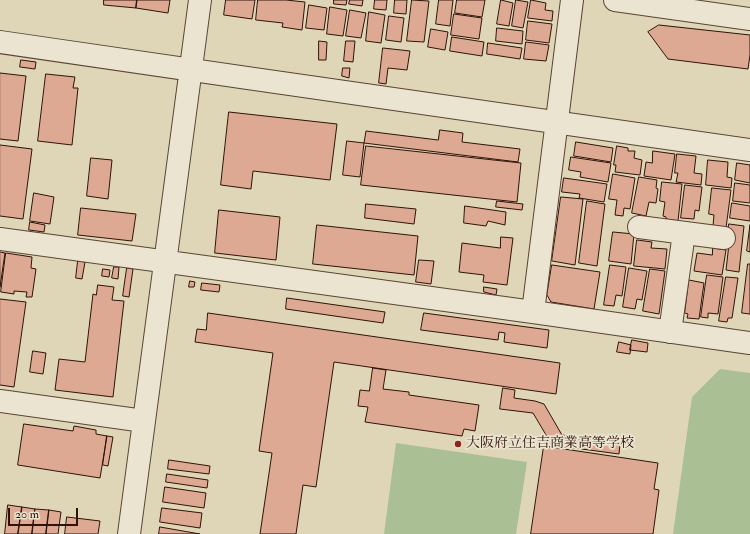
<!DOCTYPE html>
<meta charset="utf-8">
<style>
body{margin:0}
#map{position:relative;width:750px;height:534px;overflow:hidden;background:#dfd6b7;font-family:"IM FELL Double Pica",serif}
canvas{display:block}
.scale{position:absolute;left:8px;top:508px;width:70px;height:18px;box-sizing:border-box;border:2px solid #2f1308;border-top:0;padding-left:5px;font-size:12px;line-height:14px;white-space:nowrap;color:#2f1308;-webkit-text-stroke:3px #eae4d0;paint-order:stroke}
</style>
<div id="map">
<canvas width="750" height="534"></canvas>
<div class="scale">20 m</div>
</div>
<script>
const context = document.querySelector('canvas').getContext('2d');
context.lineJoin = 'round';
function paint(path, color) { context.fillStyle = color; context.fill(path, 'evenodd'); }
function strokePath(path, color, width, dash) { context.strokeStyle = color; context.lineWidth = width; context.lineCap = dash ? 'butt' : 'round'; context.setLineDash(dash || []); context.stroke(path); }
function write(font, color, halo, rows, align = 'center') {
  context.font = font + ' "IM FELL Double Pica","Noto Serif JP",serif'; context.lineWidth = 3.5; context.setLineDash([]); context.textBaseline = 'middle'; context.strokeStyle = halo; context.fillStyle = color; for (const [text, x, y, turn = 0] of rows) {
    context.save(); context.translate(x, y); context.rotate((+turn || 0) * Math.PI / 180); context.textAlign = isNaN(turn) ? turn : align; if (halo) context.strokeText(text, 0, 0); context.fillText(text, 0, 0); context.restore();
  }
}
paint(new Path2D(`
 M720,369L750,373V534H673L692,397Z
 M396,443L527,462L516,534H384Z`), '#abbf94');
const building = new Path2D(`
 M104,0H137L136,8L104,5Z
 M137,0H170L168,13L136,8Z
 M226,0H255L252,19L224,15Z
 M258,0H286L305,2L302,30L282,27L283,23L256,20Z
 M334,0H347L346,5L334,4Z
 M350,0H363L362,6L349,4Z
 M375,0H387L386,10L374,9Z
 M395,0H407L406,14L394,13Z
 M412,0L429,1L424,42L407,41Z
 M439,0H453L450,26L436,24Z
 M457,0H485L482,17L455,13Z
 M501,0L513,3L509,26L497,24Z
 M516,0L528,2L523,28L512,26Z
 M531,0L546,3L545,10L553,11L552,21L528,18Z
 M309,5L327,8L324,30L306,28Z
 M330,7L347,10L343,36L327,34Z
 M350,10L366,13L361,38L346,36Z
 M369,12L385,15L381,43L366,41Z
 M454,14L482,18L479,39L451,35Z
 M389,16L404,18L401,42L386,40Z
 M528,21L552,24L549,43L526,40Z
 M659,25L750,35V55L748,69L668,59L648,32Z
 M497,28L523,31L522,44L496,41Z
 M431,29L448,32L445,50L428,47Z
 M452,37L484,42L482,56L450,51Z
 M319,41L327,42L326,60H319Z
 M346,41H355L353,62L344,61Z
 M526,42L549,45L546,61L524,59Z
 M488,43L522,48L520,59L487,54Z
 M383,48L410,51L407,70L388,68L386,84L379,83Z
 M21,60L36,62L35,69L20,67Z
 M343,68H350L349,78L342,76Z
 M0,73L26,76L18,141L0,139Z
 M46,74L75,77L73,88H78L72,145L38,141Z
 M229,112L337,124L330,180L253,171L251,189L221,185Z
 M440,130L463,133L462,142L520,149L518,162L364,143L366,131L438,140Z
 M347,141L364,143L360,177L343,175Z
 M576,142L613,148L611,162L574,156Z
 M0,145L32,149L23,219L0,216Z
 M366,146L521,163L517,202L361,185Z
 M617,146L628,148V151H635L634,158L642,160L640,175L615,172L616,165H614Z
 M653,151L675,154L671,180L644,176L646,162L652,163Z
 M677,154L696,156L694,173L702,174L701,185L676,182L678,173H675Z
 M571,157L611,163L608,182L580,177L581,172L569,170Z
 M91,158L112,160L108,199L87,196Z
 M708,160L728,162L727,177L732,178L731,188L706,185Z
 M737,163L750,165V183L735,180Z
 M613,174L635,178L630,209L624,208L623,216L615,215L617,200L609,199Z
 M639,177L657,180L656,188L658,189L656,203L649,202L646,216L632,213Z
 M564,178L607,184L604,202L579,198L580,194L562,192Z
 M662,182L682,184L678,221L666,219V217L663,216L665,202L660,201Z
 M735,183L750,185V203L733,201Z
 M685,185L702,187L699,211L695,210L694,219L681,218Z
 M712,188L731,190L726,228L713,226L714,215L709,214Z
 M34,193L54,197L50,224L30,221Z
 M561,197L583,199L575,265L552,261Z
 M497,201L523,204L522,210L496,207Z
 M587,201L605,204L597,266L579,263Z
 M732,203L750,206V221L730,218Z
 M366,204L416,209L414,224L365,218Z
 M465,206L506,212L505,225L488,221L486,226L464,223Z
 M81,208L136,214L132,241L78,235Z
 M219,210L280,217L276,260L215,253Z
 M30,222L45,225L44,232L29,230Z
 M729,224L744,226L739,272L726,270L729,244H727Z
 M317,225L418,236L414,275L313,264Z
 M750,225V252L747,251Z
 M613,232L634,234L631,264L609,261Z
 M501,237L513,238L507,285L483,282L484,275L459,272L462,243L500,248Z
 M637,240L652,242L651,248L667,249L665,269L634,266Z
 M713,248L726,250L722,275L694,271L697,253L712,255Z
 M0,252L5,253L0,287Z
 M6,253L32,257L31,268L36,269L32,297H26L27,292L14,291V294L1,292Z
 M419,260L434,261L431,284L416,282Z
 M78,261L85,262L82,279L76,278Z
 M748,264H750V314L742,313Z
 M552,265L600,272L594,309L551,302L547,295Z
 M610,265L626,267L622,296L616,295L614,306L604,305Z
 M114,267H119L118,279L112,278Z
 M127,268L133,269L129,297L123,296Z
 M629,268L647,271L642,300L637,299L635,309L623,307Z
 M103,269L110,270L109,277L102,276Z
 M650,269L665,271L659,314L643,311Z
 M707,275L723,277L718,314L708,313V318L701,317Z
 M726,277L738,278L732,318H728L727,322L719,321Z
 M689,280L704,283L699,319L687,318L688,314L685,313Z
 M190,281L195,282L194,287H189Z
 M202,283L220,285L219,292L201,290Z
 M98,285L114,287L112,300L124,301L113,397L55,390L59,359L85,362L93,294L96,295Z
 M484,287L497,289L496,295L484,292Z
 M287,298L385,312L383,323L286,309Z
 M0,299L26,302L14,387L0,385Z
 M208,313L560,363L556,394L334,362L316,487L303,485L296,534H260L272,453L259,451L273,353L195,342L197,329L206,330Z
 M424,313L549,330L547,348L504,342L505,333L499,332L498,340L421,330Z
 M632,340L648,343L647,352L630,350Z
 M619,342L631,345L630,354L617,352Z
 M33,351L46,353L43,374L30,372Z
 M373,368L386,370L383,389L409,392V395L479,405L475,431L464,429L462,436L365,422L368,407L358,406L360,390L369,391Z
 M503,388L515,390L514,398L535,401L544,404L562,435L620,444L619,454L552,445L533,413L500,409Z
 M24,424L73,431L74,426L96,430V434L107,436L100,478L18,465Z
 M107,436L113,437L108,466L103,465Z
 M544,446L658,463L654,489L659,490L653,534H531Z
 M169,460L210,466L209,474L168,469Z
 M167,474L208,480L207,488L166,482Z
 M165,487L206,493L204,508L163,502Z
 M8,505L22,507L18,534H5Z
 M22,507L35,509L32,534H18Z
 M162,508L202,513L200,528L160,522Z
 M35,509L49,510L46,534H32Z
 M49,510L61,512L58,534H46Z
 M67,517L100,521L98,534H65Z
 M160,527L200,534H159Z`);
paint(building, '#dda993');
strokePath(building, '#2f1308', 1);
const minor = new Path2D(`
 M615,0L750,19
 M0,42C250,78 500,116 750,150
 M639,227L724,238
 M0,239L533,312L750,343
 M533,312L572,0
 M670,332L684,233
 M0,401L144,421
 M129,534L200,0`);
strokePath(minor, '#5b4434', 24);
strokePath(minor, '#eae4d0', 22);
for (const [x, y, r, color] of [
 [458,444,4,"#8f2418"]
]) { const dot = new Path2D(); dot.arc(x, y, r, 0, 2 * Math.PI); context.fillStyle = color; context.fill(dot); strokePath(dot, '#eae4d0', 1.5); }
write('14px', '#2f1308', '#eae4d0', [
 ["大阪府立住吉商業高等学校",466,444]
], 'left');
</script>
